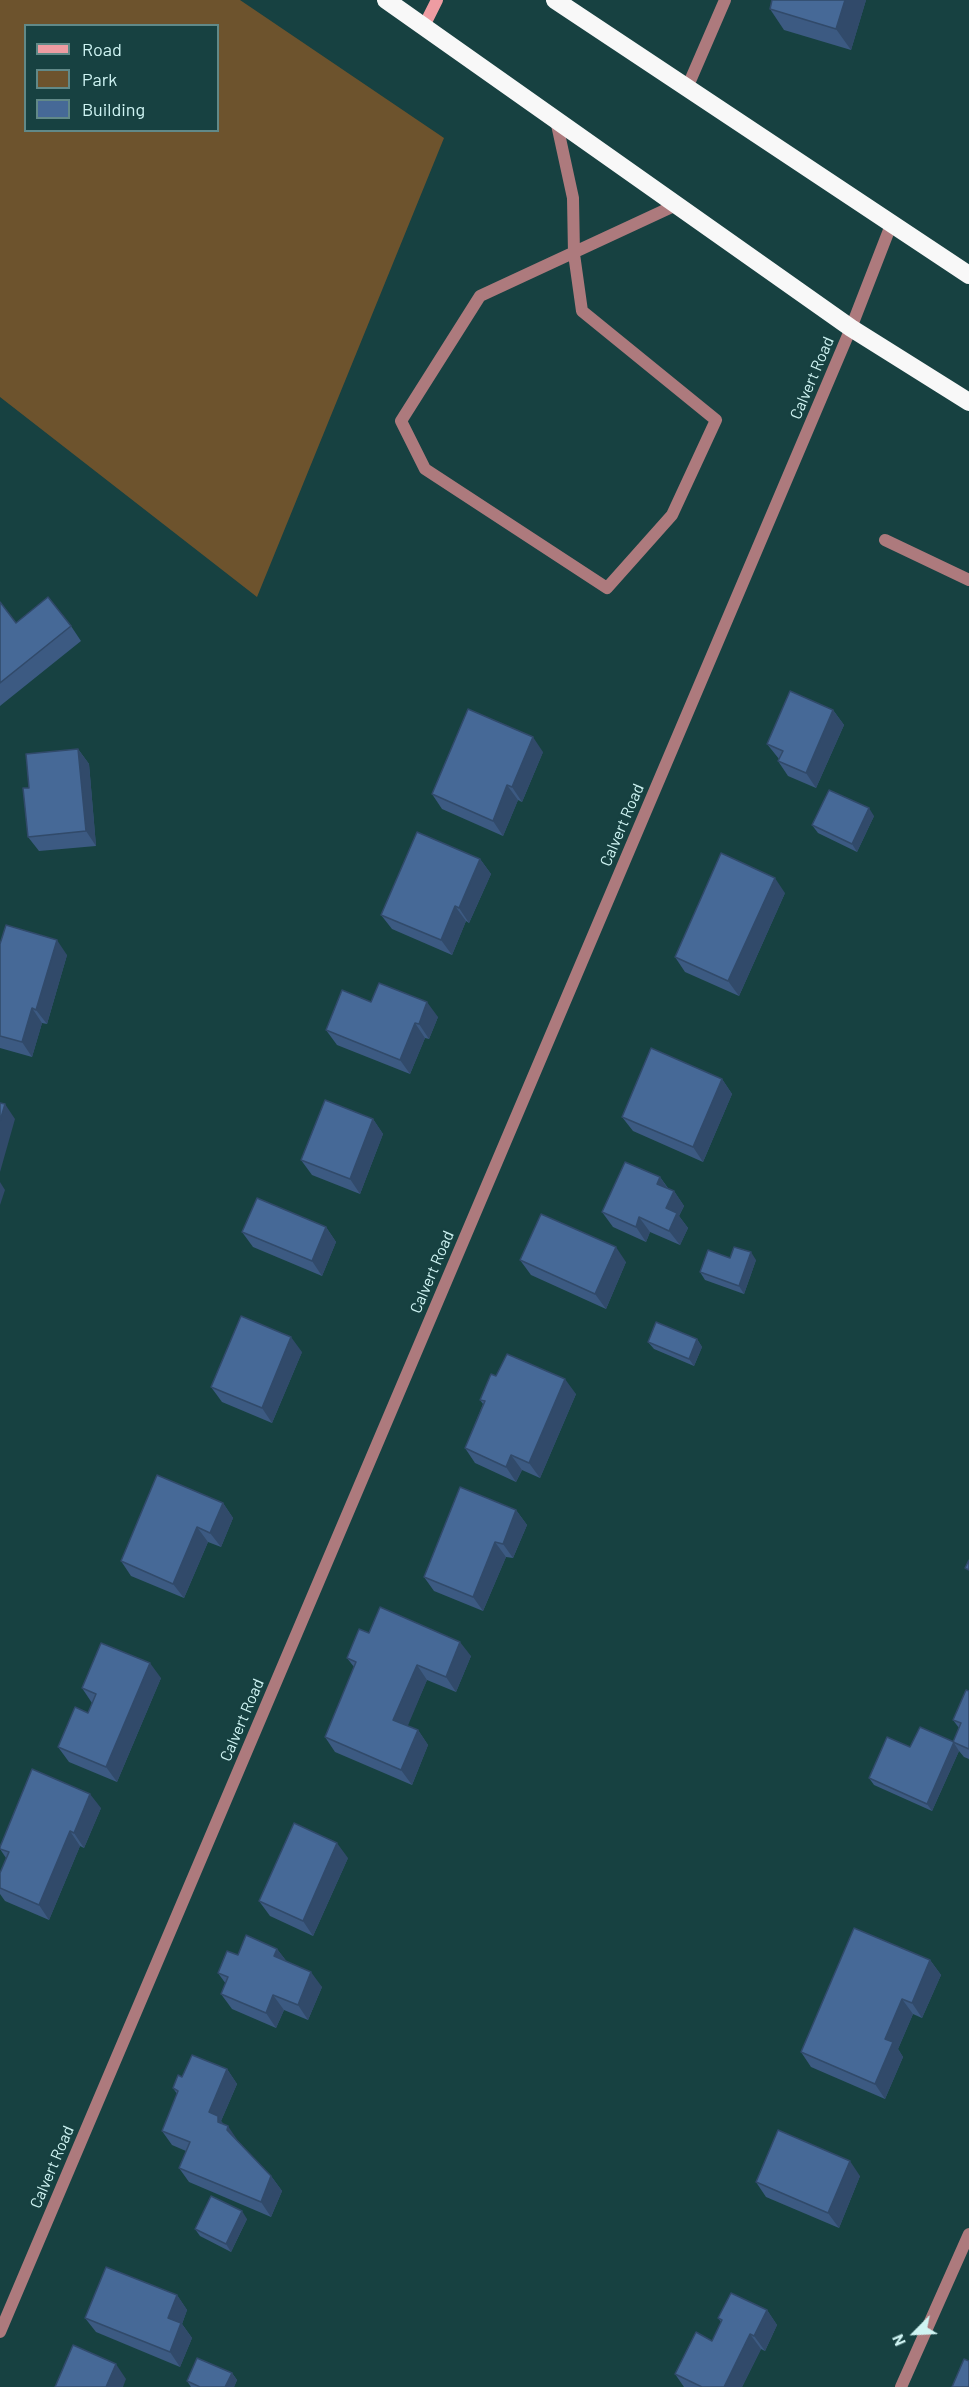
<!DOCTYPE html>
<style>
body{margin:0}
#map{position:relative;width:969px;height:2387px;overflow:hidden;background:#174141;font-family:Barlow,sans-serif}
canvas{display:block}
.legend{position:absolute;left:24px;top:24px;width:195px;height:108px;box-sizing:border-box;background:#174141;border:2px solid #618988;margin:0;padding:8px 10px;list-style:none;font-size:18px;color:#cff4f3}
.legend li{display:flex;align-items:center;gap:12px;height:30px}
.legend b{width:30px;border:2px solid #618988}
.north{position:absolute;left:885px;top:2303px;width:60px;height:60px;-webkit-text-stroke:4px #174141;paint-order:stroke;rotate:246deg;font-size:16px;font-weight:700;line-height:24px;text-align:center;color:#cff4f3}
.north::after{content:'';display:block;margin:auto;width:21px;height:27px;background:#cff4f3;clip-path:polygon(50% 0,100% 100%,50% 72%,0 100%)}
</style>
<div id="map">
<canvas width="969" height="2387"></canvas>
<ul class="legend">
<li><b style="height:8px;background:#ee9ca2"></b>Road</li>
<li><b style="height:16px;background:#6d532d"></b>Park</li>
<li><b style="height:16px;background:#466997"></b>Building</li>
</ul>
<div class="north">N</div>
</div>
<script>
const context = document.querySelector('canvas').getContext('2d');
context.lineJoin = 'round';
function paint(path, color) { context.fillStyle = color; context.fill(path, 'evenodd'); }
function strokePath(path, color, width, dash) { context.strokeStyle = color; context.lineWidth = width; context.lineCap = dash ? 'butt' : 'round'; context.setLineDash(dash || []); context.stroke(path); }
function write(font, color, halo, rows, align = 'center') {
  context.font = font + ' Barlow,sans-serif'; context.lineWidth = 4.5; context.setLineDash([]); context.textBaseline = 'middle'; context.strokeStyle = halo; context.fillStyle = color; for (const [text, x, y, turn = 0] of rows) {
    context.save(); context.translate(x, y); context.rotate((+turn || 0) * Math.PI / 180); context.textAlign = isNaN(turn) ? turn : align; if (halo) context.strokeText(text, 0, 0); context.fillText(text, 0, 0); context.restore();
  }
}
paint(new Path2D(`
 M0,0H240L444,138L257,597L0,397ZM26,26H218V130H26Z`), '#6d532d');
strokePath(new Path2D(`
 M687,88L725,0
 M556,120L573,198L574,254L582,311L716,420L672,515L607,588L425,469L401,421L480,296L676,205
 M885,540L969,580`), '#ad7a7d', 12);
strokePath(new Path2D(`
 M0,2332L851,328L891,225
 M901,2387L969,2234`), '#ad7a7d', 12);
strokePath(new Path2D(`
 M424,26L437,0`), '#ee9ca2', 12);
strokePath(new Path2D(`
 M386,0L851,328L969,402
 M555,0L969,275`), '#f8f8f8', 18);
paint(new Path2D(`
 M772,0H866L851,50L784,30L770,9Z
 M0,602L16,623L71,626L81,641L0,706Z
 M833,710L844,725L816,788L788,776L778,761L779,759L767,744Z
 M78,749L89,764L96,846L39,851L28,837L29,788Z
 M543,752L522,802L518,800L503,836L442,809L432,794Z
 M874,816L857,852L818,833L812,825Z
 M480,859L491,874L469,923L466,921L452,955L392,929L381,915Z
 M785,893L739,996L685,972L675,957Z
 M0,944L67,955L47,1024L42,1023L32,1057L0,1048Z
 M371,1002L438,1017L429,1039L425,1038L410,1074L337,1045L326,1030Z
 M722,1079L732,1094L703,1162L633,1131L622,1117Z
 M373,1119L383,1134L360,1194L312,1175L301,1160Z
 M660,1177L668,1188L674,1191L684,1206L679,1216L688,1228L680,1245L650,1232L646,1242L613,1227L602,1212Z
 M326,1227L336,1242L322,1276L253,1247L242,1232Z
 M520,1260L626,1262L606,1309L531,1275Z
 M756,1260L744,1294L705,1280L700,1272Z
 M697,1339L702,1347L694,1366L654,1349L648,1342Z
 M302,1352L272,1423L222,1402L211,1387Z
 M496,1376L576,1394L540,1478L522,1470L516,1482L475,1463L465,1448L483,1404L480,1400Z
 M223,1503L233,1518L221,1547L208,1542L184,1598L131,1576L121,1561Z
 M516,1510L527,1525L513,1558L506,1557L483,1611L434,1591L424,1577Z
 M369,1633L471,1656L456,1692L427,1680L407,1726L418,1730L428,1745L412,1785L335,1752L325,1737L354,1667L347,1658Z
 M161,1678L117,1782L69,1762L58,1747L88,1713L92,1703L82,1688Z
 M969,1691V1759L964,1757L959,1751L932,1811L874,1785L869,1778L910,1747L953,1742L959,1728L953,1720Z
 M101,1808L84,1848L80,1846L49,1920L5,1901L0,1894V1873L6,1858L0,1849V1847Z
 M348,1858L313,1936L270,1916L259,1901Z
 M277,1949L287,1962L322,1987L308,2020L284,2010L276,2028L232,2009L221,1994L226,1984L218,1973L238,1955Z
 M930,1960L941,1975L922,2018L913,2014L898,2049L903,2057L885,2099L811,2067L801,2052Z
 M227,2069L237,2084L221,2121L238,2141L271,2176L282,2191L271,2217L189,2182L179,2168L186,2151L172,2145L162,2131L177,2094L173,2088L182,2077Z
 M860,2176L839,2228L766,2197L756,2182Z
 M247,2219L231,2252L200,2236L195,2229Z
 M177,2295L187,2310L182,2324L192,2338L180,2367L96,2332L85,2318Z
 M767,2310L777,2325L765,2351L761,2349L742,2387H684L675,2374L712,2341L721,2322L718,2318Z
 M232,2373L237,2380L234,2387H191L187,2381Z`), '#3c5a82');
paint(new Path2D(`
 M845,0H866L851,50L836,29Z
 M833,710L844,725L816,788L806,773Z
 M533,737L543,752L522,802L512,787Z
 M78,749L89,764L96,846L86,831Z
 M507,785L518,800L503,836L493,821Z
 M869,808L874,816L857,852L852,844Z
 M480,859L491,874L469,923L459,908Z
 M775,878L785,893L739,996L728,981Z
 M455,906L466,921L452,955L441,940Z
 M57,940L67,955L47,1024L36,1010Z
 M427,1002L438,1017L429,1039L419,1024Z
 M32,1008L42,1023L32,1057L22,1042Z
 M415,1023L425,1038L410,1074L400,1060Z
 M722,1079L732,1094L703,1162L693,1147Z
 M5,1104L15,1119L0,1172V1121Z
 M373,1119L383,1134L360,1194L350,1179Z
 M660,1177L670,1192L657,1184Z
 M0,1182L5,1190L0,1205Z
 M674,1191L684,1206L679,1216L688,1228L680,1245L669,1231L666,1208Z
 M639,1217L650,1232L646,1242L636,1227Z
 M326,1227L336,1242L322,1276L312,1261Z
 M616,1247L626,1262L606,1309L595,1294Z
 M751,1252L756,1260L744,1294L739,1286Z
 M291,1337L302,1352L272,1423L262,1408Z
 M697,1339L702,1347L694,1366L689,1359Z
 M565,1379L576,1394L540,1478L529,1463Z
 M511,1455L522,1470L516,1482L506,1467Z
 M223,1503L233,1518L221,1547L210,1533Z
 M516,1510L527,1525L513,1558L503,1544Z
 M197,1527L208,1542L184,1598L173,1584Z
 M495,1542L506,1557L483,1611L473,1597Z
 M460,1642L471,1656L456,1692L446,1677Z
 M150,1663L161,1678L117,1782L106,1767Z
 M417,1665L427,1680L404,1735L393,1720Z
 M418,1730L428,1745L412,1785L401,1770Z
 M954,1743L959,1751L932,1811L927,1804Z
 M90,1794L101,1808L84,1848L74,1833Z
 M70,1831L80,1846L49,1920L39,1905Z
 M337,1843L348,1858L313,1936L303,1921Z
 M277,1949L288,1963L274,1956Z
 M930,1960L941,1975L922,2018L912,2003Z
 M311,1972L322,1987L308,2020L298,2005Z
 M273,1995L284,2010L276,2028L266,2013Z
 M902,1999L913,2014L898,2049L903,2057L885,2099L875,2084L885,2039Z
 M227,2069L237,2084L221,2121L228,2131L209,2112Z
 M228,2126L238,2141L227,2130Z
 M850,2161L860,2176L839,2228L828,2213Z
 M271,2176L282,2191L271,2217L261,2202Z
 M242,2211L247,2219L231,2252L226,2244Z
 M177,2295L187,2310L182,2324L192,2338L180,2367L170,2352L168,2318Z
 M767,2310L777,2325L765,2351L754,2336Z
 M750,2334L761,2349L742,2387H724Z
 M116,2364L126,2379L123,2387H106Z
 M232,2373L237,2380L234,2387H225Z`), '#314a6a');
const building = new Path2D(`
 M772,0H845L836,29L770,9Z
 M48,597L71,626L0,683V602L16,623Z
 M790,691L833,710L806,773L778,761L783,751L767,744Z
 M468,709L533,737L512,787L507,785L493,821L432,794Z
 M78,749L86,831L28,837L23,788H29L26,754Z
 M829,790L869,808L852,844L812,825Z
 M417,832L480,859L459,908L455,906L441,940L381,915Z
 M721,853L775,878L728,981L675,957Z
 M6,925L57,940L36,1010L32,1008L22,1042L0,1036V944Z
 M379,983L427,1002L419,1024L415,1023L400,1060L326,1030L342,990L371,1002Z
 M651,1048L722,1079L693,1147L622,1117Z
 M325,1100L373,1119L350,1179L301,1160Z
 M0,1103L5,1104L0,1121Z
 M625,1162L660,1177L657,1184L674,1191L666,1208L677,1213L669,1231L639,1217L636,1227L602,1212Z
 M257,1198L326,1227L312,1261L242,1232Z
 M541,1214L616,1247L595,1294L520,1260Z
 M734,1247L751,1252L739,1286L700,1272L708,1250L730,1258Z
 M241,1316L291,1337L262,1408L211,1387Z
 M656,1322L697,1339L689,1359L648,1342Z
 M507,1354L565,1379L529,1463L511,1455L506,1467L465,1448L485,1401L480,1400L491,1374L496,1376Z
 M157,1475L223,1503L210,1533L197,1527L173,1584L121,1561Z
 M460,1487L516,1510L503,1544L495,1542L473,1597L424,1577Z
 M969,1560V1570L965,1568Z
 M380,1607L460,1642L446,1677L417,1665L393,1720L418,1730L401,1770L325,1737L356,1662L347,1658L359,1629L369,1633Z
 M101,1643L150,1663L106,1767L58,1747L75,1707L88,1713L96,1694L82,1688Z
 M966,1690L969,1691V1749L953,1742L961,1723L953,1720Z
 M920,1727L954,1742L927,1804L869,1778L887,1737L910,1747Z
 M32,1769L90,1794L74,1833L70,1831L39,1905L0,1888V1873L9,1852L0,1849V1847Z
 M294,1823L337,1843L303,1921L259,1901Z
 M854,1928L930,1960L912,2003L902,1999L885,2039L893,2042L875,2084L801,2052Z
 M246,1935L277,1949L274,1956L311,1972L298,2005L273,1995L266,2013L221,1994L228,1977L218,1973L227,1951L238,1955Z
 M192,2055L227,2069L209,2112L218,2116V2122L228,2126L227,2130L271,2176L261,2202L179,2168L190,2142L162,2131L178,2091L173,2088L178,2075L182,2077Z
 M778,2130L850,2161L828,2213L756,2182Z
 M211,2196L242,2211L226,2244L195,2229Z
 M106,2267L177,2295L168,2318L181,2323L170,2352L85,2318Z
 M731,2293L767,2310L754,2336L750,2334L724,2387H702L675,2374L696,2332L712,2341L722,2320L718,2318Z
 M73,2345L116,2364L106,2387H55Z
 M197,2358L232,2373L225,2387H200L187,2381Z
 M964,2359L969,2361V2387H952Z`);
paint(building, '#466997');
strokePath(building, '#314a6a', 1.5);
write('16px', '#cff4f3', '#174141', [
 ["Calvert Road",812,378,-67],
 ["Calvert Road",622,825,-67],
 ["Calvert Road",432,1272,-67],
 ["Calvert Road",242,1720,-67],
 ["Calvert Road",52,2167,-67]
]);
</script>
